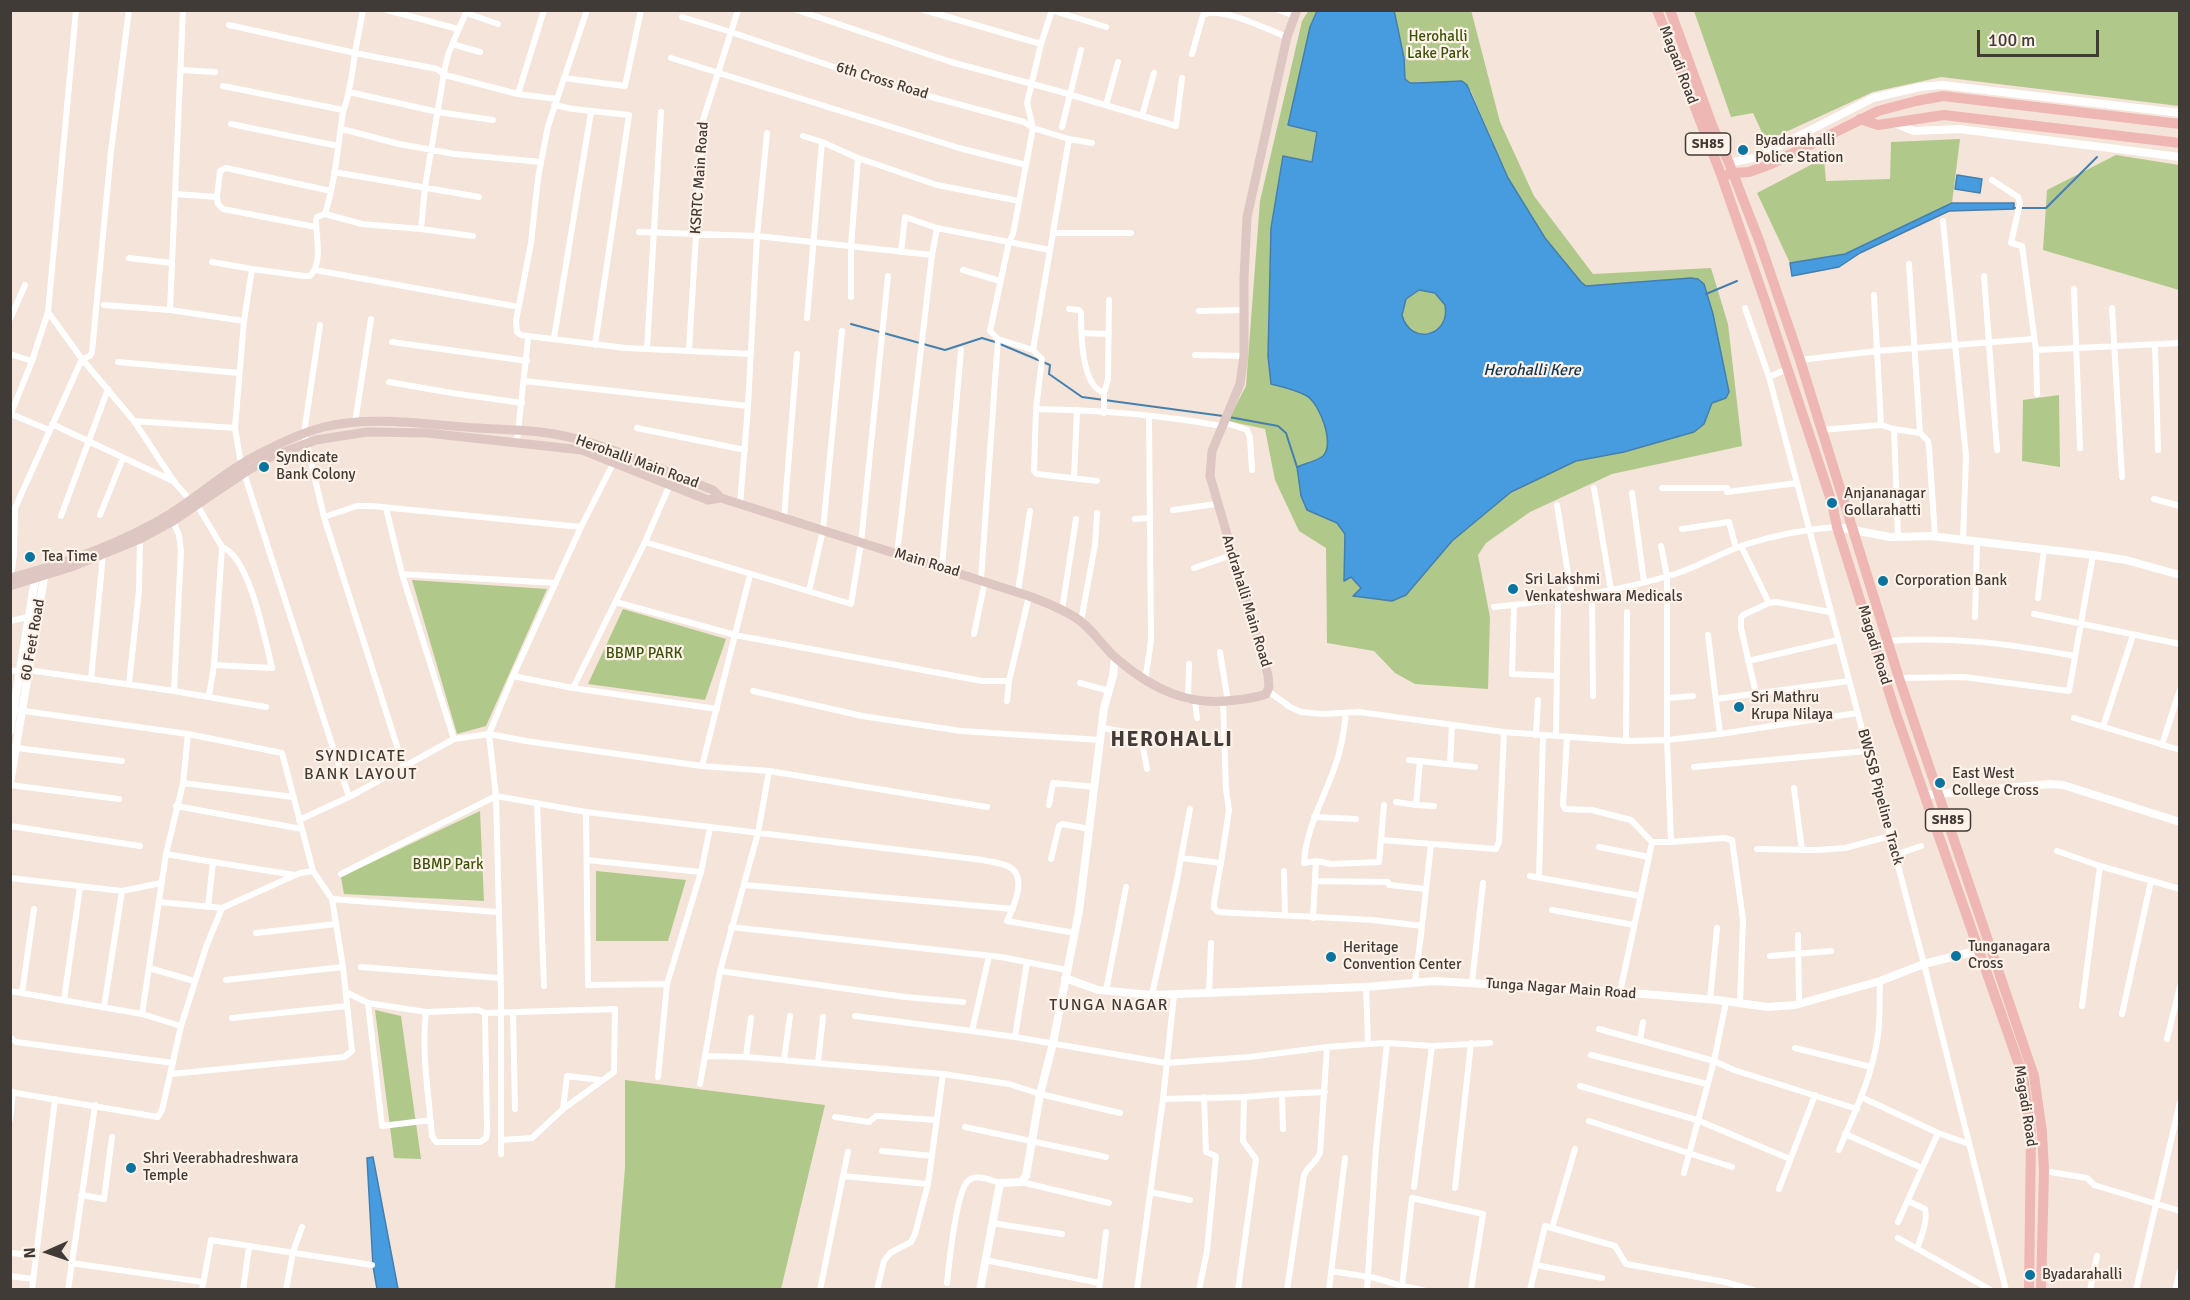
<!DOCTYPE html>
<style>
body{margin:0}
#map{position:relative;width:2190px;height:1300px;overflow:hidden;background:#f4e4d9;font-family:Signika,sans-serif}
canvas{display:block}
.frame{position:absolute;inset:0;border:12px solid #413b37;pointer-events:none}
.north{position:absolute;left:18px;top:1222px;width:60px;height:60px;-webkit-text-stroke:4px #fff2e9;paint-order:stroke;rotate:267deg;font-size:16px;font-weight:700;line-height:24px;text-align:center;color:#413b37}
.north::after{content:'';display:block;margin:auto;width:21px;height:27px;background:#413b37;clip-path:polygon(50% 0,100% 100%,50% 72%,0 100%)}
.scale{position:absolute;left:1977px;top:30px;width:122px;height:27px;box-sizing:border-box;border:3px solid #413b37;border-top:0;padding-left:8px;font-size:18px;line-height:21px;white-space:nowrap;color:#413b37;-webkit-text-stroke:4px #fff2e9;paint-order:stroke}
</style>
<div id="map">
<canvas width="2190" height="1300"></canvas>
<div class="frame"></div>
<div class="north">N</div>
<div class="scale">100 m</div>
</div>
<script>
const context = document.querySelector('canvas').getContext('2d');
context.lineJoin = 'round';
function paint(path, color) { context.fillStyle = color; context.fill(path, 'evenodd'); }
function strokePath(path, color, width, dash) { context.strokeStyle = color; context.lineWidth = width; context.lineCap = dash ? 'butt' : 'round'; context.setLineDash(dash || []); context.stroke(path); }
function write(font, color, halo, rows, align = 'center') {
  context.font = font + ' Signika,sans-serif'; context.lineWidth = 4.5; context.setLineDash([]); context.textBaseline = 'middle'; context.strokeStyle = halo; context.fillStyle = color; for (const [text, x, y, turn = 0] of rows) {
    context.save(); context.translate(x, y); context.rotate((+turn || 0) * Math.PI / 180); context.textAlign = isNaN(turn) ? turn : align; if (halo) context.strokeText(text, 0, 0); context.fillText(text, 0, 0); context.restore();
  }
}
paint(new Path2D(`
 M1309,10L1317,11L1310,27L1288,125L1317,132L1312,162L1283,157L1271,228L1268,356L1271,383C1283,387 1297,390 1307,396C1320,404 1335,444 1323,456C1317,461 1304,464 1297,467L1301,496L1307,510L1337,523L1345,534L1344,581L1351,577L1361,588L1354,596L1405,595L1452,541L1511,492L1576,461L1624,452L1704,424L1712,403L1729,392L1713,314L1703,284L1698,279L1691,278L1586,286L1581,282L1545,238L1508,178L1471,91L1462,81L1417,83H1410L1405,79L1404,58L1394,11L1471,10L1500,122L1534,196L1593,274L1711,268L1728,324L1742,446L1612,474L1530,512L1486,543L1478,555L1490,617L1488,689L1415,684L1395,673L1374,651L1327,643L1326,548L1299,531L1275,480L1265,429L1228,421L1246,386L1260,201L1302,21Z
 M1694,11H2179V106L1941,77L1873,92L1766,141L1753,113L1731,117Z
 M1960,139L1952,203L1845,254L1790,263L1757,193L1824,158L1826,181L1890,179L1891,142Z
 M2116,155L2179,165V290L2043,250L2047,190Z
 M1402 312a22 22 0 1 1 44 0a22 22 0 1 1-44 0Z
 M2059,395L2060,467L2022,461L2023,400Z
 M412,580L547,589L486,726L457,734Z
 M623,609L726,639L705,700L588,684Z
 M480,811L484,901L344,894L341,877Z
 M596,871L686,880L668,941H596Z
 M375,1010L401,1016L421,1159L394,1158Z
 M625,1080L825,1105L781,1289H615L625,1168Z`), '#b0c98b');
const water = new Path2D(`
 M1394,10L1404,58L1405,79L1410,83H1417L1462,81L1467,85L1508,178L1545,238L1581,282L1586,286L1691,278L1698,279L1704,284L1713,314L1729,392L1726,398L1712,403L1704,424L1694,432L1624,452L1576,461L1511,492L1452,541L1406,595L1392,601L1353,596L1361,588L1351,577L1344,581L1345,534L1337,523L1307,510L1301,496L1297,467C1304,464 1317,461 1323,456C1335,444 1320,404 1307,396C1297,390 1283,387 1271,384L1268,356L1271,228L1283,156L1312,162L1317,132L1288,125L1310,27L1317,11ZM1419,290L1435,293L1445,305C1451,337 1410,346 1402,315L1406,299Z
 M1957,175L1982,179L1980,193L1955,189Z
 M1952,203H2014V209L1949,211L1860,253L1839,267L1792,276L1790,263L1845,254Z
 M373,1157L398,1289H377L373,1266L367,1158Z`);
paint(water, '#469cdf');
strokePath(water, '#447fad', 1.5);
strokePath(new Path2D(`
 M2013,208H2046L2097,157
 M1706,294L1737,281
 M851,324L945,350L982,338L995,342
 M1000,344L1050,365L1049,374L1082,397L1223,416
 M1229,417L1278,426L1286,433L1297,467H1299`), '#447fad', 2);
strokePath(new Path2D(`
 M76,10L48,312L82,359L134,421L175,483L190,500
 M387,10L458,29
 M797,10L951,62L1051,89L1176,126L1182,78
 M924,10L1041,44
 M1051,10L1106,27
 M1279,10L1295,16
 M466,13L498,24
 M682,17L731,32L884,84L1024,122L1033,128L1069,139L1033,350L998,339L990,331L1009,242L1050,250
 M229,25L355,53L363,10
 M452,44L480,52
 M1192,54L1203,15C1219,5 1269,30 1287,37
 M671,58L959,148L1026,165
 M181,70L215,72
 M564,78L625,86L641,10
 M223,86L343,110
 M349,92L438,112L493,120
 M518,94L544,10
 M554,105L573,109L629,115L595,345
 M1106,105L1118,62
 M1142,116L1154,73
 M231,124L338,146
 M1062,127L1081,50
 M342,129L399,144L455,154L541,162
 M803,136L822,142
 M1069,139L1092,143
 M334,172L479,197
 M1992,180L2018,197L2020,203L2011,243L2022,246L2036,350L2180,343
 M175,194L217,197L218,204L223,209L316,227
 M217,197L220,171L226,168L331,191
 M325,214L362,224L421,229L425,187L445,67L449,52L467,10
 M1943,221L1966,456L1963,540
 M421,229L473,236
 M639,232L757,236L932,255L897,554
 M1053,233H1131
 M901,252L905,217L937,228
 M932,255L937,228L1009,242L1013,234L1033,128L1027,103L1041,44L1052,10
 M129,258L172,263
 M212,262L252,269L244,321L235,428L241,464L349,797L454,739L489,734L526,741L702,766L769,771L987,807
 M1909,264L1920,433
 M252,269L304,276H310C323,263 316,237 316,220L317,217L325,214C335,182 338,146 343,112C344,108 346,104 347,99C351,84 353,68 355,53L437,69L445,75L518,94L557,99
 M315,270L519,307
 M963,270L1000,281
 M1984,276L1997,450
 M2074,289L2080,448
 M1874,295L1881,425
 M851,297V246L858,158
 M104,305L170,310L244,321
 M1745,308L1769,377L1924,964L2006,1290
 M2112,308L2122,477
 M1069,309L1079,310L1081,313C1081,331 1082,369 1093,384C1095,388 1100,391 1104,393V413
 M170,310L183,10
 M1199,311L1244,310
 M807,318L822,142L858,158L937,185L1019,201
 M10,319L25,285
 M320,325L304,433L324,517L404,768
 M1082,333L1109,334
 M528,336L626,348L751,354
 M554,338L591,112
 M392,342L527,361
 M2155,345L2158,450
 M647,348L661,112
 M689,350L703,120L738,10
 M1033,350L1042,359L1036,409C1095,410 1163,415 1221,426
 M2036,350L2037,394
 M10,354L32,361
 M1195,355L1244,356
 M1800,360L1877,351L2033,339
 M118,362L239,373
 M1769,377L1787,369
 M524,381L748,406
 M389,382L452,393L522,403
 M1104,393L1108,379L1109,300
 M1036,409L1034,471L1037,474L1097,481
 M11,414L49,430
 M10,416L32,361L48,312
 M134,421L235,428
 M1223,422L1247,430L1250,438L1252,470
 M355,423L371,319
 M52,424L175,482
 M637,428L745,450
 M1894,429L1898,537
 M1821,430L1881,425L1894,429L1920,433L1928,441L1929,447L1935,537
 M517,441L528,339V336L521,335L517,332L516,321L531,243L538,178L548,126L587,10
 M1074,478L1077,410
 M1594,488L1611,590
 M1662,488H1727V492L1797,483
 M1632,493L1644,582
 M2154,499L2180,506
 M197,505L222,547C250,557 265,640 272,668L214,665
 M740,505L748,406L757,236L767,133
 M1557,505L1572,598
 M386,508L402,574L454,739
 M1173,510L1216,504
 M100,515L123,458
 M61,516L108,389
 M324,517L357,506H372L581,527
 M784,518L797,354
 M1135,519L1150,518
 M173,521L179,535L181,551L174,691
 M1682,529L1729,522L1736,548
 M645,542L851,604L861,543L888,276
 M1741,546L1769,603
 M942,567L961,350
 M1194,568L1232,555
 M402,574L556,583
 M11,579L14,554L15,508L82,359L90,356L92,352L111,151L129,10
 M981,579L998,339
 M809,591L823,530L842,331
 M1018,592L1030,511
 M1592,594L1593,696
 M2038,598L2044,549
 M616,602L735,635L982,681H1009
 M1514,605L1512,674L1557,676
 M1494,607C1555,601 1616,592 1675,574C1700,566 1722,552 1747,544C1776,535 1807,529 1837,527
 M1062,610L1076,519
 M2034,614L2180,644
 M1975,617L1977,542
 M10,621L29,617
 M1081,621L1095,545L1097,513
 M974,634L985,581
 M1708,635L1720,734
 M1887,641C1953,636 2010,644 2075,656
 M1220,652L1228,702
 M1748,661L1838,640
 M10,671L28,670L174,691L266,707
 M513,676L573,688L717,709
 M91,679L103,555
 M1145,681L1151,641L1149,417
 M1885,682L1899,678L1964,677L2069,691L2093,555
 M1080,683L1109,691
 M129,684L139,590L140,539
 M573,688L645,542L674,475
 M753,691L862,716L961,731L1101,740
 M1268,691L1290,707L1301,712L1323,714L1359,712L1504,732L1626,741L1667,740L1720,734L1857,713
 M1756,694L1741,628V618L1743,615L1769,603L1776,602L1830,612
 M209,696L214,665L222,547
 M1667,698L1693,696
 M1716,699L1849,681
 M1188,700L1189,664
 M1007,701L1009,681L1029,596
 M1195,701L1197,718
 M17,710L188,734L282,753L313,871L332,899L343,967L352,1051L344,1057L171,1074
 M1346,713C1344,733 1341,751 1334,769C1323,800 1306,829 1304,863L1316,861L1331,864L1379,862L1384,805
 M2074,718L2180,750
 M2103,727L2133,635
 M1102,728L1138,734L1142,741L1147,769
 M1536,735L1538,700
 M1556,736L1558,601
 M1567,737L1563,805L1565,809L1592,810L1631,820L1652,842
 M1626,741L1627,612
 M2162,745L2180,689
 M17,748L122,761
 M1409,760L1475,767
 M1420,761L1416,805L1434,806
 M1450,764L1452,725
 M702,766L750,575
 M1694,767L1867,751
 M183,783L293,797
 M10,785L119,799
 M1794,788L1802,850
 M1396,802L1416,805
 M537,803L544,986
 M1049,805L1053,783L1095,787
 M176,806L302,829
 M586,812L588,985L667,984
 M1314,817L1356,819
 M299,820L349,797
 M10,826L140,846
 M1382,840L1496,849L1499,842L1504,732
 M1671,842L1724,838L1732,840L1743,920L1740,1003
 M1599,847L1649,857L1620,992
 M1757,849L1817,850L1845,848L1890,836
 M2057,851L2100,866L2180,889
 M166,854L213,862L208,907
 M1895,855L1921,846
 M1649,857L1652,842H1671L1667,740V576L1661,546
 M1181,858L1221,863L1214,902V908L1218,912L1373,920L1422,926L1415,982
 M1051,859L1059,826L1062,824L1090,829
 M587,860L701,872
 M213,862L295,875
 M1221,863L1229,810L1226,789L1223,702
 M1284,871L1285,916
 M341,874L496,796L586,812L983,860C991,862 1004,863 1011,868C1027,879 1013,908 1007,921L1075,933
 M1530,876L1640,896
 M1539,877L1543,735
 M10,878L122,891L161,883
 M1315,881L1388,882L1389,885L1426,889
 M745,885L1013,909
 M332,899L497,912
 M159,902L222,908
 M1552,910L1634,925
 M1313,918L1316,861
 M1422,926L1431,844
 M731,927L1001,957L1067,970
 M256,933L336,924
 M1798,935L1799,1003
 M989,956L972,1031L1015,1037L1166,1063L1250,1057L1327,1047
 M1770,956L1831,951
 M361,967L500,978
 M149,968L194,981
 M720,971L905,997L963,1002
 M226,980L343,967
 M1472,983L1483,883
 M10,991L142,1014L181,1026
 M1106,991L1126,887
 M346,992L368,1003L382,1126L431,1120
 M22,993L34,909
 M1209,994L1211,943
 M1152,995L1177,880L1190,809
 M64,1000L80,887
 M1710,1000L1717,928
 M368,1003L426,1012
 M2082,1006L2100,866
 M104,1007L122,891
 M485,1013L478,1010L426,1012C421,1053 429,1096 432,1136L436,1142H480L486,1138L487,1131L485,1013L615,1009L614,1072L563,1109L532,1138L501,1140
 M513,1013L515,1109
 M142,1014L166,854L183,783L188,734
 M2122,1014L2151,881
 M855,1016L972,1031
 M232,1018L347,1006
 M1599,1029L1714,1061L1734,1070L1857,1109
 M10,1037L16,1042L173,1063
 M1015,1037L1027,962
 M2167,1039L2180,986
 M1640,1040L1643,1022
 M1368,1044L1387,1043L1432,1046L1490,1043
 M1795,1048L1871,1067
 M1591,1055L1707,1084
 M705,1056L746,1057L943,1074L1009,1084L1040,1094L1120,1113
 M746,1057L751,1018
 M784,1060L790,1016
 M818,1063L823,1017
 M658,1077L667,984L701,872L710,828
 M700,1084L720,971L758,833L769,771
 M1580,1086L1697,1120L1790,1159
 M10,1092L158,1117L162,1110L181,1026L206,947L222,908L300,873L313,871
 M1244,1097L1282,1094
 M1861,1097L1938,1133
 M1163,1099L1244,1097L1243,1141L1256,1159L1238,1290
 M563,1109L567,1076L601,1080
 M835,1117L869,1122L876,1116H880L936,1120
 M10,1120L13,1092
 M1589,1121L1732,1167
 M965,1127L1106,1157
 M1283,1129L1282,1094L1325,1092
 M1845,1134L1922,1168
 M1839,1150C1853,1115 1871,1080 1877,1041C1881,1022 1879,1001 1880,981
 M882,1151L932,1156
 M501,1154V993L496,796L489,734L513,676L581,527L619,452
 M2044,1171L2087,1178L2094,1185L2180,1211
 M1684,1173L1714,1061L1726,1002
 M843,1176L848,1152
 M1021,1182L1109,1203
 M1414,1187L1432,1046
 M1455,1188L1471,1043
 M1779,1189L1815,1095
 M1150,1192L1190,1200
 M81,1195L104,1199L112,1137
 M1908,1201L1925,1209C1928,1222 1921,1236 1917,1249
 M1898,1222L1938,1133L1969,1144
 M992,1223L1062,1234
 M1552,1228L1575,1149
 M1898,1238L1991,1290
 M10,1253L36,1255
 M985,1260L1100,1283L1099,1290
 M71,1263L203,1282
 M1536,1265L1602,1278
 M1331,1271L1375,1278L1402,1286L1423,1290
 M10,1276L33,1279
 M947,1283C949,1264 956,1192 968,1181C977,1173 990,1180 1000,1183
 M1100,1283L1106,1232
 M1402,1286L1412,1198L1483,1214L1471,1290
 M32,1290L55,1099
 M68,1290L95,1105
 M202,1290L211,1240L372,1265
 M243,1290L249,1247
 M286,1290L293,1252L302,1227
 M820,1290L843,1176L928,1184L943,1074
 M877,1290L884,1261L890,1253L911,1242L915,1234L928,1184
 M1137,1290L1163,1099L1174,995
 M1199,1290L1207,1251L1216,1156L1206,1152L1204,1097
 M1287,1290L1304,1175C1308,1166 1316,1163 1320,1153L1327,1047L1368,1044L1366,987
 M1329,1290L1345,1158
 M1367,1290L1376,1148L1387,1043
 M1530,1290L1545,1226L1615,1246L1626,1264L1725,1282L1753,1290
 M2090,1290L2097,1256
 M2136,1290L2180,1102
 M2175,1290L2180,1271`), '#fff', 6);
strokePath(new Path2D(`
 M1894,123L1914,131L1959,129L2180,157
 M1729,163L1758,157L1873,98L1920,87L1942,85L2180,113
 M1837,527L1890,537L1930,536L2093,555L2126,560L2180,575
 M10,731L36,573
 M10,783L45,572
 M1925,795L2050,784L2063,785L2180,822
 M1065,978L1098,990L1152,995L1366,987L1434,981L1620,992L1717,1000L1768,1007L1795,1005L1880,981L1924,964L1979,950
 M980,1290L1000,1183L1021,1182L1026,1176L1040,1094L1053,1043L1079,911L1104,708L1113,676L1115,658`), '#fff', 8);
strokePath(new Path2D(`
 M10,578C66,563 121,544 170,514C200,495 226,471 257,455C278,444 300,433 324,427C373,415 428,425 478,428C511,430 545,430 577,439C624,451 668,473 713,490L721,498
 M10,586L71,567L140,539L173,521L244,473L271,457L316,440L367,432L427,433L582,450L708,500L721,498L1029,596C1046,603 1064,609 1079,620C1094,631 1104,648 1117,659C1152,689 1189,707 1235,700C1246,699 1256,698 1266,694L1269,687L1268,675L1210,476L1212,451L1240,384L1244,356V278L1247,217L1287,37L1297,10`), '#dec6c3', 9);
strokePath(new Path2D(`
 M1657,10L1722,177L1765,301L1832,503L1837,527L1896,714L2023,1076L2031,1133L2029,1290
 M1670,10L1712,125L1729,163L1760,243L1800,360L1899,678L2034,1076L2042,1132L2044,1171L2041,1290
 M1860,119L1878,125L1944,115L2180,143
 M1727,175L1733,173L1749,172L1771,164L1878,111L1916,101L1943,96L2180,124`), '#eeb7b3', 10);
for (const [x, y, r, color] of [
 [1743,150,6,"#08749f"],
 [264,467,6,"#08749f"],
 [1832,503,6,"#08749f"],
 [30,557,6,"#08749f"],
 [1883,581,6,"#08749f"],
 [1513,589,6,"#08749f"],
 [1739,707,6,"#08749f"],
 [1940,783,6,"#08749f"],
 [1956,956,6,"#08749f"],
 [1331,957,6,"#08749f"],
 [131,1168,6,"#08749f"],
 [2030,1275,6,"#08749f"]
]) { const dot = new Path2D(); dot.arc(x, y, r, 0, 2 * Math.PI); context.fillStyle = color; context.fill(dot); strokePath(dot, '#fff2e9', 2); }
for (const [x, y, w] of [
 [1708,144,45],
 [1948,820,45]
]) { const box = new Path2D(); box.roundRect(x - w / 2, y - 11, w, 22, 4.5); context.fillStyle = '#fff2e9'; context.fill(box); strokePath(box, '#413b37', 1.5); }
write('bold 14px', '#413b37', null, [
 ["SH85",1708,144],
 ["SH85",1948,820]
]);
write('15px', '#3b510b', '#fff2e9', [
 ["Herohalli",1438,37],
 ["Lake Park",1438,54],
 ["BBMP PARK",644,654],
 ["BBMP Park",448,865]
]);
write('15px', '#413b37', '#fff2e9', [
 ["Magadi Road",1678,65,69],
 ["6th Cross Road",882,81,17],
 ["KSRTC Main Road",700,178,-86],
 ["Herohalli Main Road",637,462,20],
 ["Main Road",927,563,17],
 ["Andrahalli Main Road",1246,601,73],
 ["60 Feet Road",33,640,-80],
 ["Magadi Road",1874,645,73],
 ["BWSSB Pipeline Track",1880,797,75],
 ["Tunga Nagar Main Road",1561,989,4],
 ["Magadi Road",2025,1106,81]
]);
write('15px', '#413b37', '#fff2e9', [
 ["Byadarahalli",1755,141],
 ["Police Station",1755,158],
 ["Syndicate",276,458],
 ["Bank Colony",276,475],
 ["Anjananagar",1844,494],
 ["Gollarahatti",1844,511],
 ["Tea Time",42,557],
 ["Sri Lakshmi",1525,580],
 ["Venkateshwara Medicals",1525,597],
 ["Corporation Bank",1895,581],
 ["Sri Mathru",1751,698],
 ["Krupa Nilaya",1751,715],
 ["East West",1952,774],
 ["College Cross",1952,791],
 ["Tunganagara",1968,947],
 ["Cross",1968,964],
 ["Heritage",1343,948],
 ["Convention Center",1343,965],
 ["Shri Veerabhadreshwara",143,1159],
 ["Temple",143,1176],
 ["Byadarahalli",2042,1275]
], 'left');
write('italic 16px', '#113551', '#fff2e9', [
 ["Herohalli Kere",1532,371]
]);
context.letterSpacing = '1.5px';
write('16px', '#413b37', '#fff2e9', [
 ["SYNDICATE",361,757],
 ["BANK LAYOUT",361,775],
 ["TUNGA NAGAR",1109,1006]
]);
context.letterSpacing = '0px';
context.letterSpacing = '1.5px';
write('bold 21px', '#413b37', '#fff2e9', [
 ["HEROHALLI",1172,740]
]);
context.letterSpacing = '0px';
</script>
